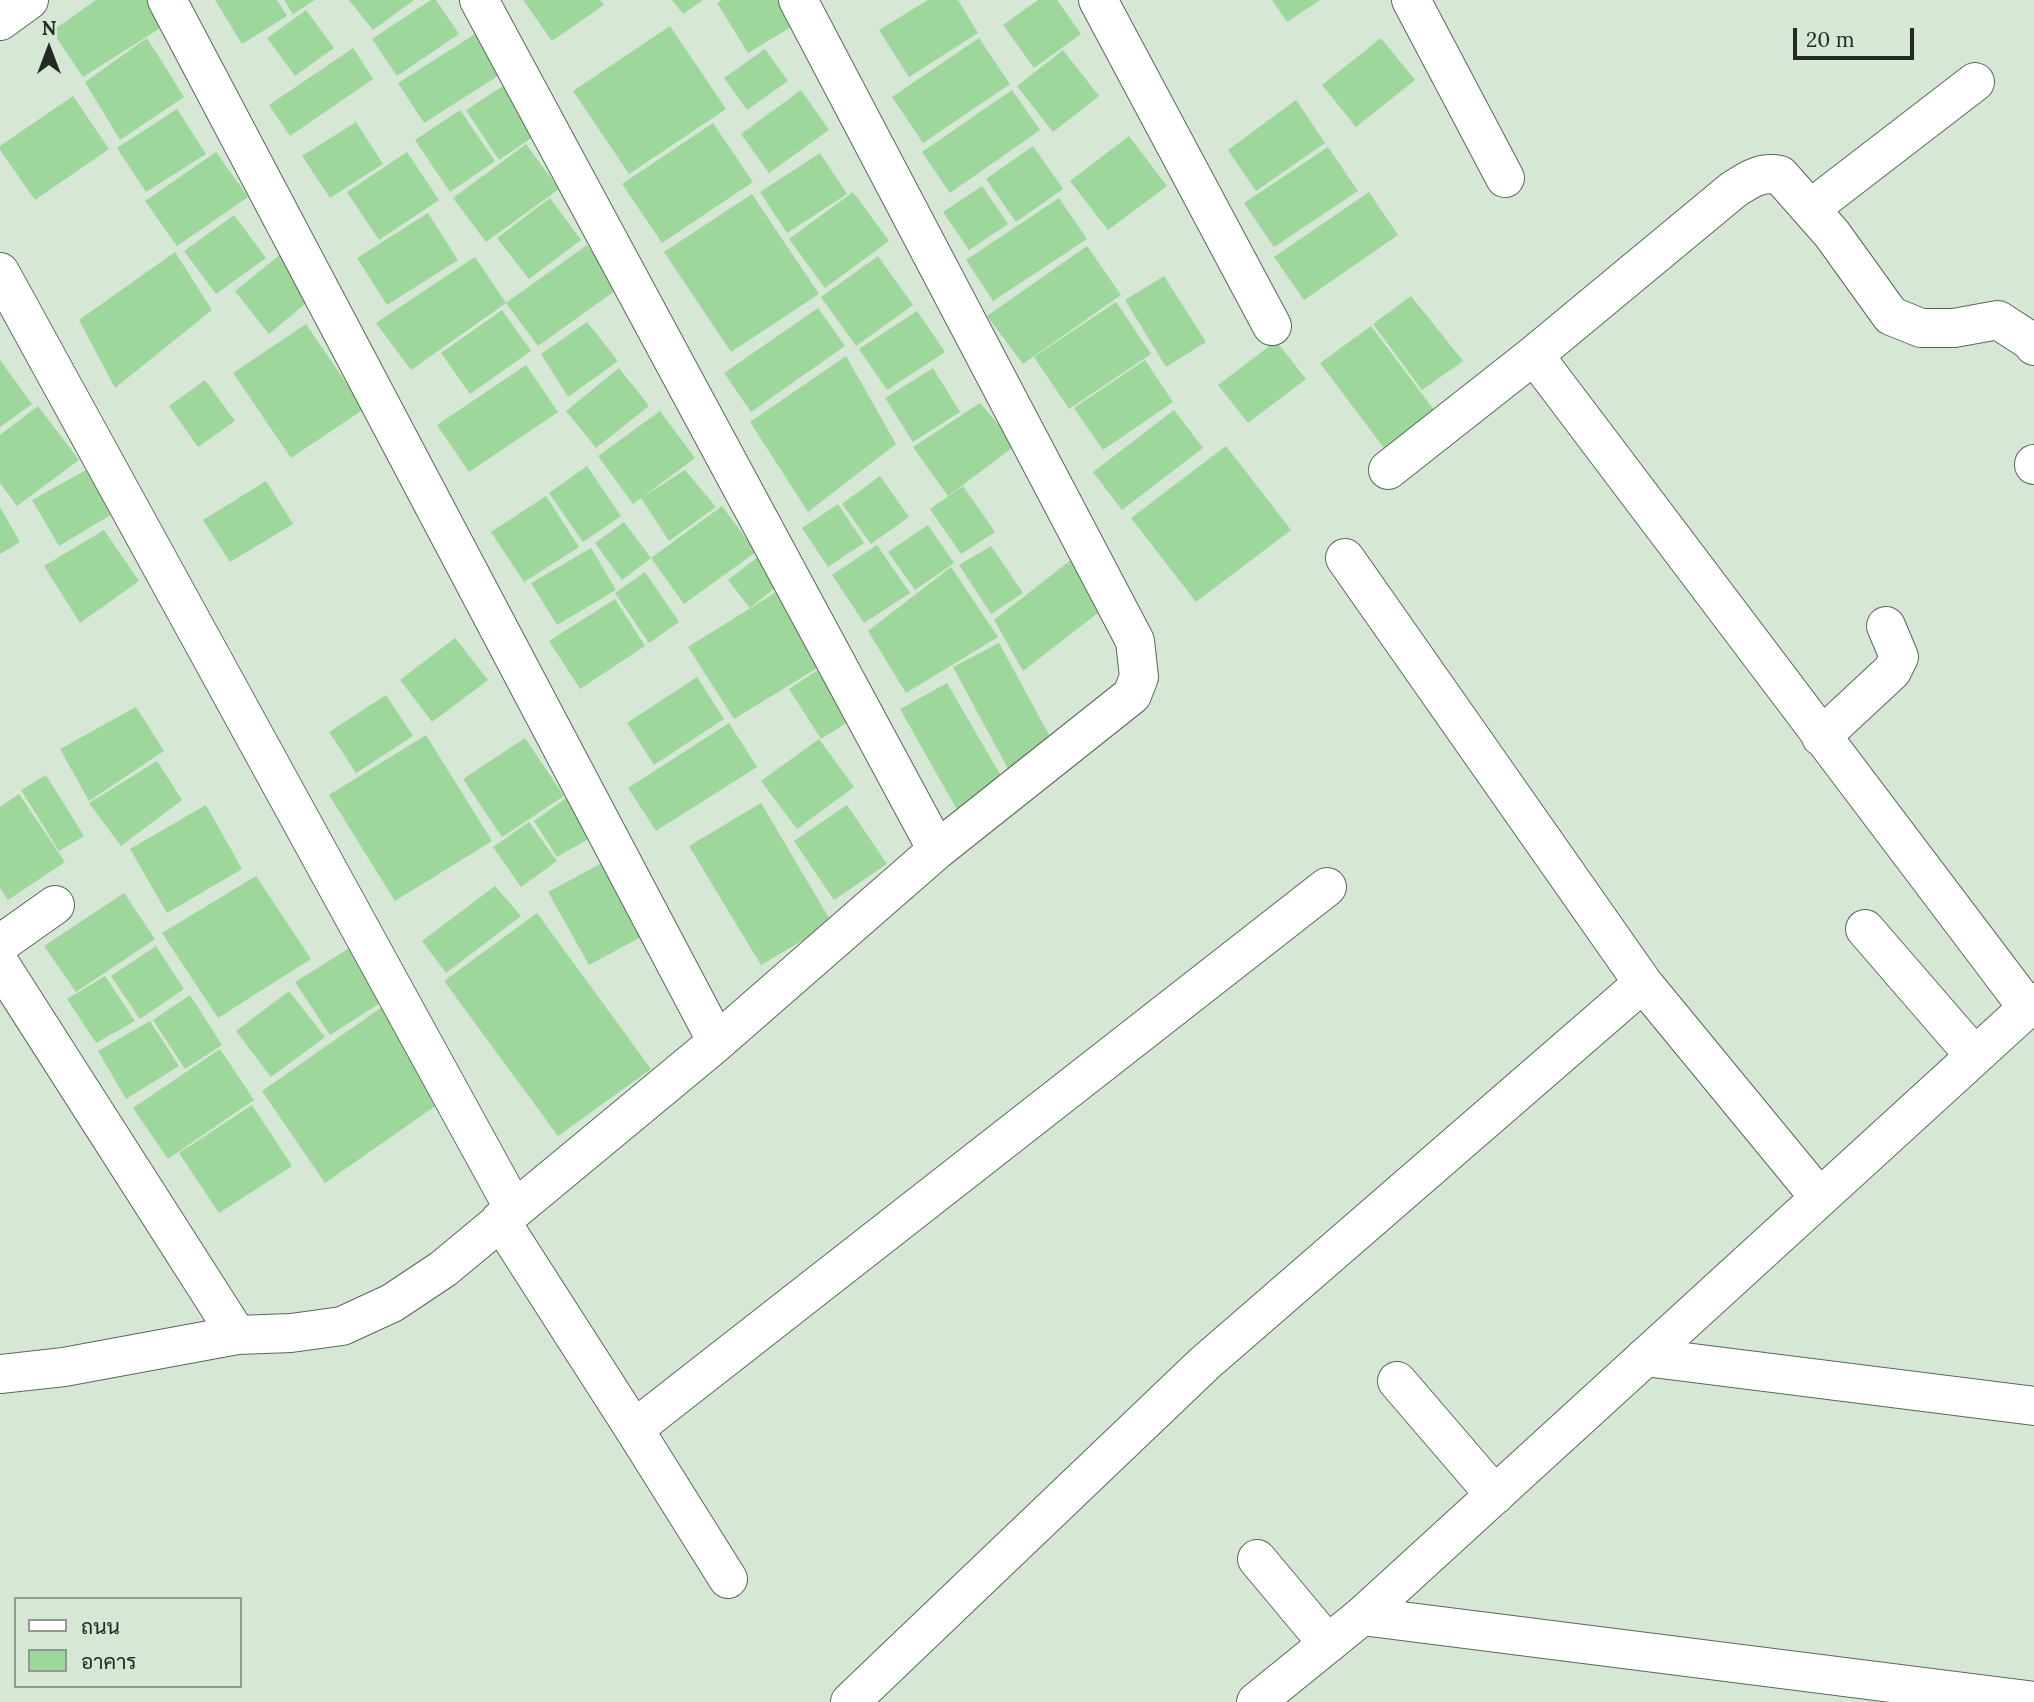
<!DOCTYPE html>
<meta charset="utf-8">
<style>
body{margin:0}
#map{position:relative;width:2034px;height:1702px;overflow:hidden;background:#d6e7d6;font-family:Lora,Sarabun,serif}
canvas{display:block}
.legend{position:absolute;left:14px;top:1597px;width:228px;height:91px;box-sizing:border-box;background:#d6e7d6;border:2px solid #8e9b8e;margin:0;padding:9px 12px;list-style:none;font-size:21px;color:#232923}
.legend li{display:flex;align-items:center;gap:14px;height:35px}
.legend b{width:35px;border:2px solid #8e9b8e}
.north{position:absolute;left:14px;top:14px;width:70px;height:70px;-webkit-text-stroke:5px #d6e7d6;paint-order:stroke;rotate:0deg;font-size:19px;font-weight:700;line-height:28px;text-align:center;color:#232923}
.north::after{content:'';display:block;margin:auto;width:24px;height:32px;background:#232923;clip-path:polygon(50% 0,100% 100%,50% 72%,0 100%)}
.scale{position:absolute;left:1793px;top:28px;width:121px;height:32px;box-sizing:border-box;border:4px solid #232923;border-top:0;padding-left:9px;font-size:21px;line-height:24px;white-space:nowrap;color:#232923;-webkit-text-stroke:5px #d6e7d6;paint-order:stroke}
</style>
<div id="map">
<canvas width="2034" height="1702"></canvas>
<ul class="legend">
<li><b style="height:9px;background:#fff"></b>ถนน</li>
<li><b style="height:19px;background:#9dd79c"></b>อาคาร</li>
</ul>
<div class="north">N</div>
<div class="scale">20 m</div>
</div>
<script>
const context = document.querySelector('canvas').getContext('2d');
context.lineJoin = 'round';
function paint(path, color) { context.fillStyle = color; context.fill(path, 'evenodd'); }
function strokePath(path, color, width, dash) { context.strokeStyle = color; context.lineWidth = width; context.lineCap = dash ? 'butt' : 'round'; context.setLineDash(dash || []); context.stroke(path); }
paint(new Path2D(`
 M96,0H160L173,20L83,77L52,31Z
 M215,0H277L287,16L242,44Z
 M284,0H315L293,14Z
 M349,0H414L373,30Z
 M431,0H436L459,34L397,76L372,39Z
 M523,0H600L604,5L552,41Z
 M672,0H703L683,14Z
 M722,0H788L801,21L748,53L717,3Z
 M928,0H958L978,33L909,77L879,30Z
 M1038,0H1057L1081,34L1034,68L1003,25Z
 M1272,0H1320L1287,22Z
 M306,10L334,48L295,76L267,38Z
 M670,26L726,109L629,174L573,91Z
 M475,34L501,74L424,123L398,83Z
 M147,38L184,97L120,140L85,82Z
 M979,38L1010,84L923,143L892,97Z
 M1381,38L1415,80L1356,127L1322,85Z
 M353,48L373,79L290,136L269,105Z
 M765,49L788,81L747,110L724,78Z
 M1063,50L1099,96L1053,132L1017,86Z
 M514,79L546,128L499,160L466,110Z
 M801,90L829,130L769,173L741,134Z
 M1012,90L1040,130L950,193L922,152Z
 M73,96L109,149L35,200L0,150V146Z
 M1296,100L1325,143L1256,191L1228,150Z
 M177,109L206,154L146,192L117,148Z
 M460,110L495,161L450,192L415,140Z
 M356,122L383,164L330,198L302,156Z
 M713,123L753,182L662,243L622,184Z
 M1129,136L1167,186L1108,230L1070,181Z
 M526,144L559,189L486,242L453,198Z
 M1033,146L1063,189L1016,222L986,179Z
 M1328,147L1358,191L1274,247L1244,203Z
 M216,152L248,197L177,246L145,201Z
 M407,152L439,200L379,240L347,192Z
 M820,153L847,194L787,233L760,192Z
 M982,186L1008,224L969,250L943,212Z
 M853,192L889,241L825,288L789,239Z
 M1369,192L1398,235L1304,300L1274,257Z
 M752,194L819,294L731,352L664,252Z
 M550,198L581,240L529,279L497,238Z
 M1059,198L1087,239L993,301L966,260Z
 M428,213L458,260L387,305L357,258Z
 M234,215L266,258L216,294L184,251Z
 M587,245L619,288L538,346L506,303Z
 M1087,246L1121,295L1023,364L987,316Z
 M287,249L317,294L269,334L235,291Z
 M175,252L212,310L115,388L79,320Z
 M878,256L913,305L856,346L821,297Z
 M475,257L506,303L411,370L376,323Z
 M1164,276L1206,342L1166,367L1125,300Z
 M1411,296L1463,361L1422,390L1373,324Z
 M1116,302L1151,354L1069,409L1034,357Z
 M818,308L845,346L751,412L724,373Z
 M502,310L531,351L470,394L441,353Z
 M917,311L945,352L887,390L859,349Z
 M587,322L618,361L568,397L541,354Z
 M306,324L364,409L291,458L233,373Z
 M1371,326L1437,414L1387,452L1320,363Z
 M1276,341L1306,379L1248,423L1218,385Z
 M846,356L896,444L808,512L750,422Z
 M0,360L32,404L0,427Z
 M1145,360L1173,402L1103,450L1074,408Z
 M526,365L558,412L469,472L437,425Z
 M619,368L649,406L596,448L566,411Z
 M933,368L960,412L913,442L885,398Z
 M205,380L235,421L198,447L169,406Z
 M980,403L1016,445L948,496L913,447Z
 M38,406L79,460L17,506L0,483V435Z
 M1174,410L1203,448L1122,510L1093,472Z
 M660,411L695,458L633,504L598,456Z
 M1226,446L1291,530L1196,602L1131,518Z
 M587,466L621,516L583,542L549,493Z
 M86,470L112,514L59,546L32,500Z
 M685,470L716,507L669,541L641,498Z
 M880,476L909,517L871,544L842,504Z
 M266,481L293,524L230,562L203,520Z
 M963,486L995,532L961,554L930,509Z
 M546,496L579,547L524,582L491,532Z
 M838,504L864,543L828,567L802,528Z
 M722,506L756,552L684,604L651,558Z
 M0,507L20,542L0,554Z
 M624,522L651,558L622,580L595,543Z
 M928,525L954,563L915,590L888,552Z
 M104,530L139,581L80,623L44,566Z
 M877,545L910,593L864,623L832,575Z
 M991,546L1023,593L991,614L959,565Z
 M591,548L616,590L557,625L531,583Z
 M763,553L785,580L750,608L728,580Z
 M1076,556L1107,606L1023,671L994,620Z
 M951,567L998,637L906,693L868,631Z
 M645,572L679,622L649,643L615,593Z
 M781,589L827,662L734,719L688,647Z
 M615,599L645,646L580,689L549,641Z
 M455,638L488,680L432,722L400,680Z
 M999,643L1054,744L1008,769L953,667Z
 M824,666L856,717L821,739L789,689Z
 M697,677L724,719L654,765L627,723Z
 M947,683L1008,788L960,815L900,709Z
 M386,695L413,736L356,773L329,732Z
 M136,707L164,751L89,801L60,749Z
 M729,723L757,767L656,831L628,788Z
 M426,735L492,841L395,901L329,795Z
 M525,738L564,796L502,837L463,779Z
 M819,739L854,787L797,829L761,781Z
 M157,761L182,800L121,846L89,803Z
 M46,775L84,836L59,851L21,790Z
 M579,789L602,831L557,857L534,821Z
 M19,794L65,862L8,900L0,888V807Z
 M761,803L832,923L761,965L689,846Z
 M206,805L242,869L167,913L130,849Z
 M847,805L887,864L834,900L794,841Z
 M529,822L557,861L521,887L493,847Z
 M602,863L643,936L589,965L548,892Z
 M256,876L311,959L218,1018L162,933Z
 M495,886L521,916L446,973L422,941Z
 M124,893L155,939L76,992L44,946Z
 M537,913L651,1069L558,1136L444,981Z
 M156,946L184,989L140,1019L111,976Z
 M351,947L385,1000L330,1035L295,982Z
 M105,976L135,1021L96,1043L67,999Z
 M289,991L325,1037L271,1077L236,1031Z
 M190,995L222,1045L185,1069L153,1020Z
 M382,1007L441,1102L325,1183L262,1091Z
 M150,1021L179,1066L126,1099L98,1051Z
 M220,1049L254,1100L168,1159L133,1108Z
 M252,1105L292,1166L219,1213L179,1153Z`), '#9dd79c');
const minor = new Path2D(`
 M167,0L717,1042
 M479,0L937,850
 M1098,0L1272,326
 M1411,0L1505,178
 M0,21L29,0
 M1810,209L1975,82
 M0,272L514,1209
 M1534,355L2027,1007
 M2034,464V465
 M1388,470L1534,355L1733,190C1748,180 1761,171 1780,175L1832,234L1891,316L1921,328H1954L1998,320L2032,342L2034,346
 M1345,558L1643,983L1819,1197
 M1821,737L1892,671L1899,657L1886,626
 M1865,929L1974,1055
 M0,944L55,905
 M0,964L237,1335
 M500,1220L634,1429L1327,887
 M1645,1357L2034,1406
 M0,1374L64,1367L237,1335L291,1333L342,1326L392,1303L443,1269L717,1042L937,850L1132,695L1139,677L1135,641L798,0
 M1397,1381L1495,1495
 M634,1429L728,1579
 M1257,1559L1328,1644
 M1362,1616L2034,1002
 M850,1702L1205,1363L1643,983
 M1256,1702L1362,1616L2034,1701`);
strokePath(minor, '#5a6859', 40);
strokePath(minor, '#fff', 38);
</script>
